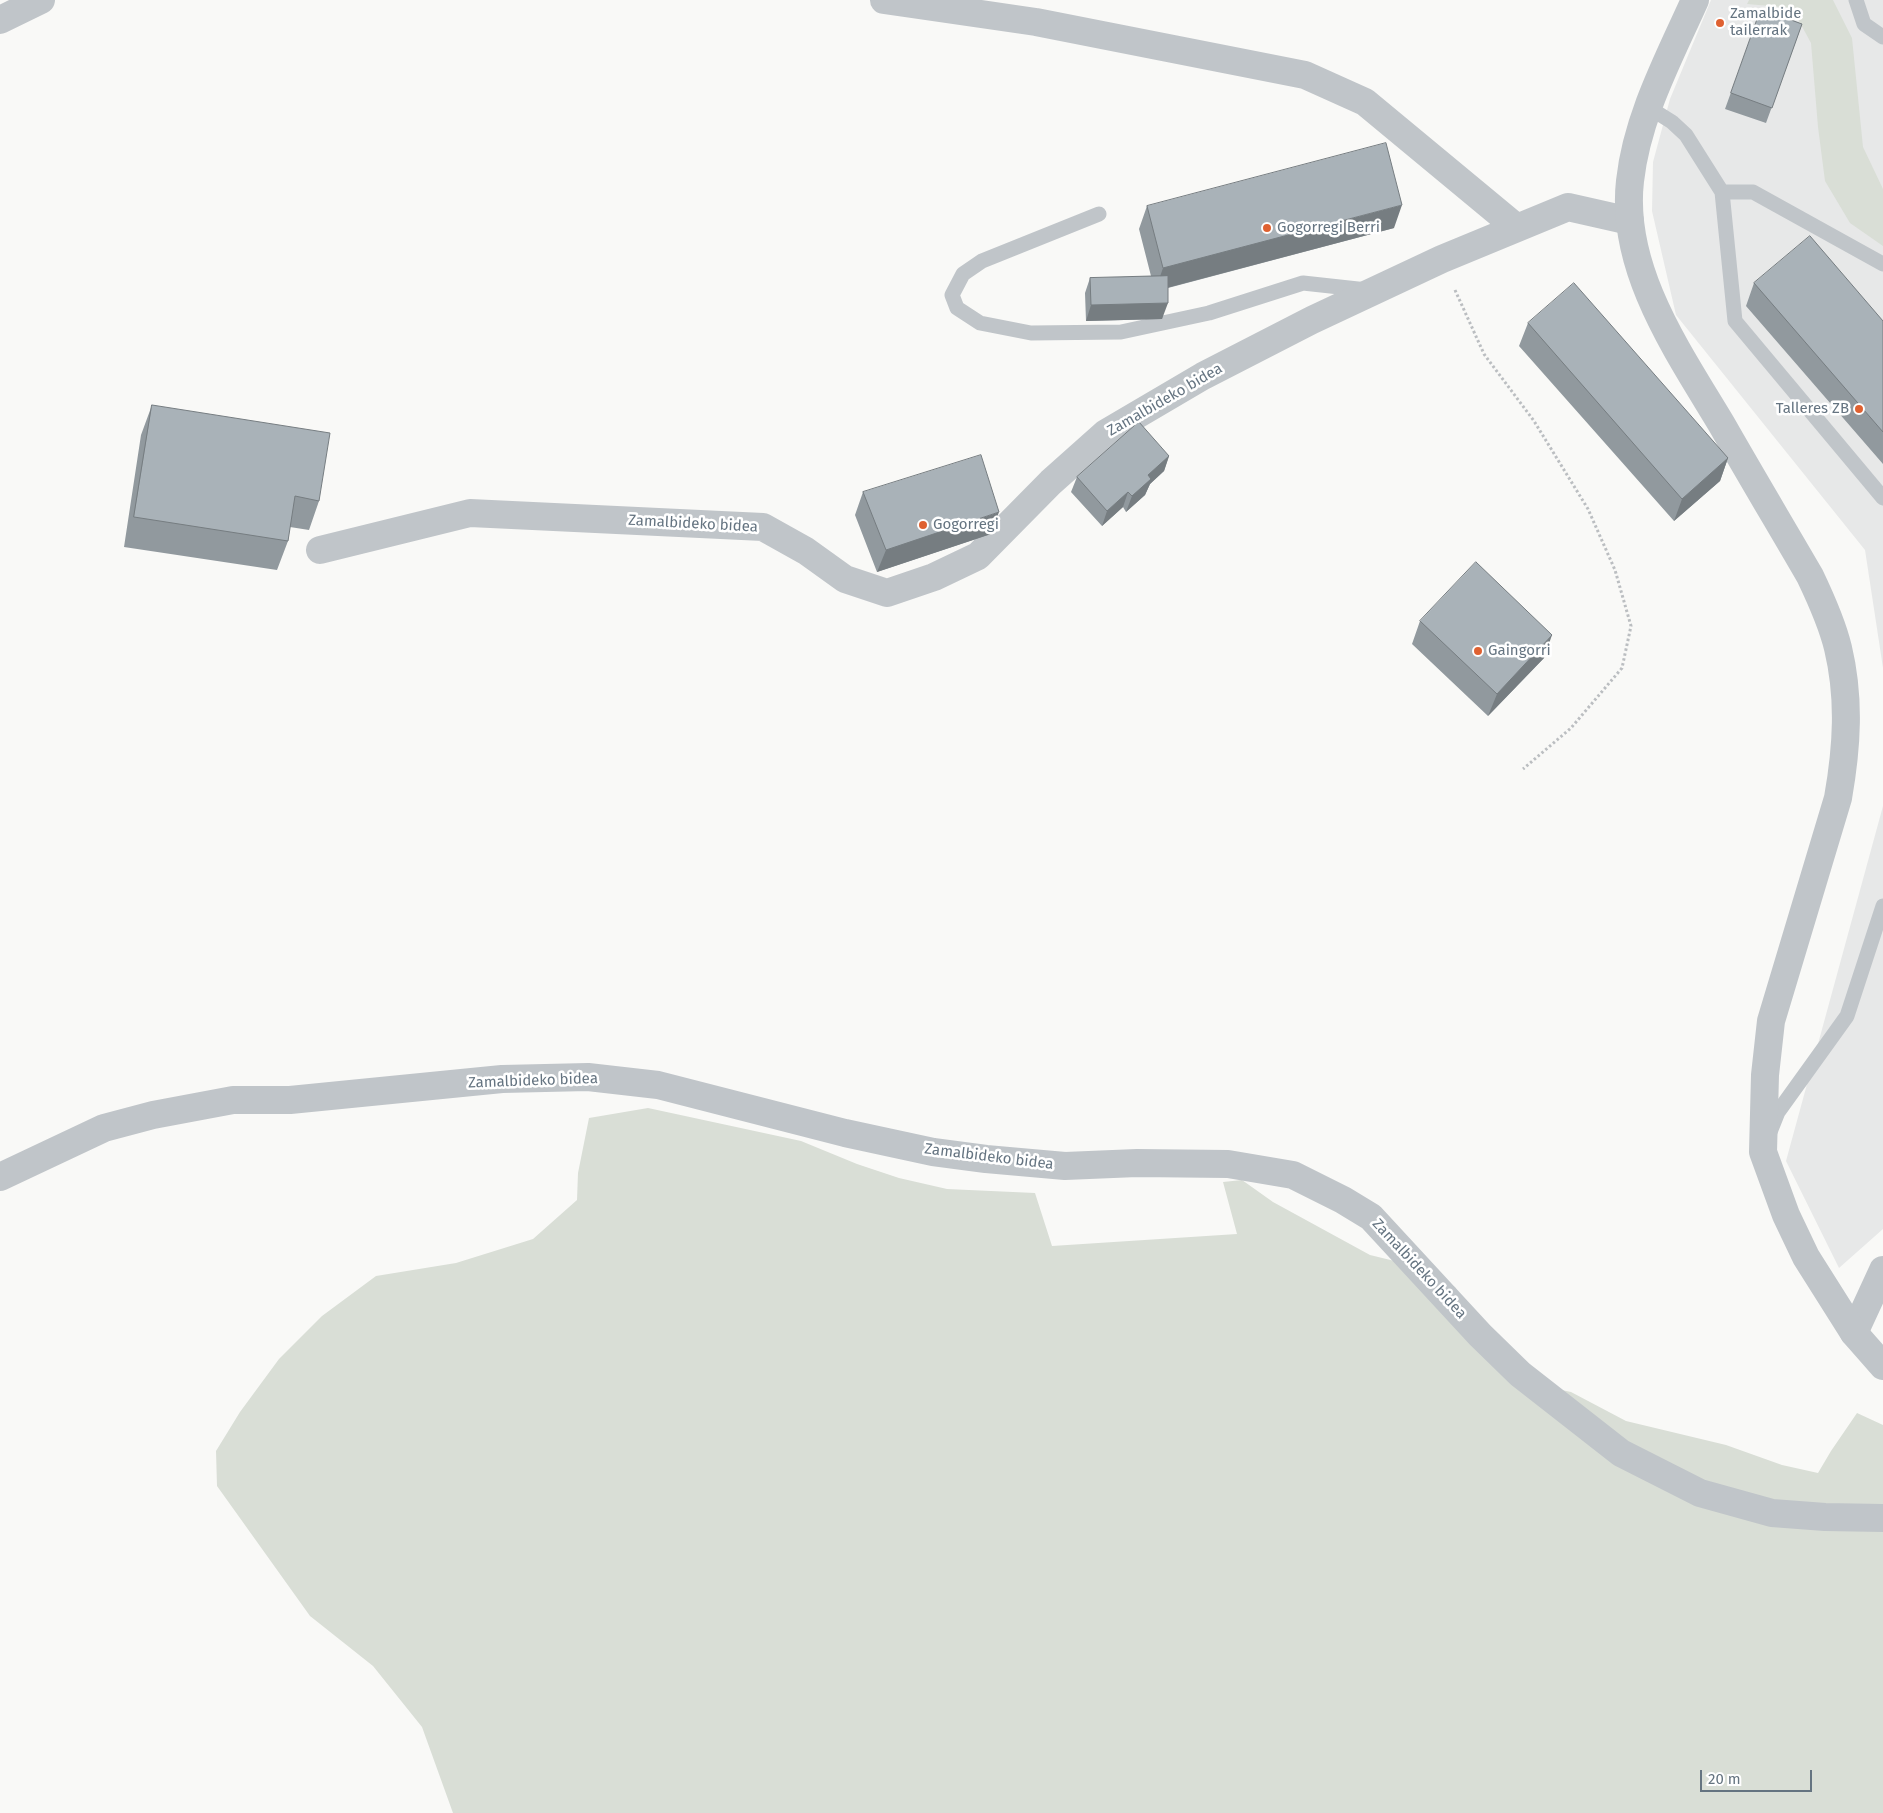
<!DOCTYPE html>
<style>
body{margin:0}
#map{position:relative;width:1883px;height:1813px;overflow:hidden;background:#f9f9f7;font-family:"Fira Sans",sans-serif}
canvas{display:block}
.scale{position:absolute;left:1700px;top:1770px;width:112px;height:22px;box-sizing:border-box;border:2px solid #657481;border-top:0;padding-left:6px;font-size:15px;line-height:18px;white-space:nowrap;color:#657481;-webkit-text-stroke:4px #fff;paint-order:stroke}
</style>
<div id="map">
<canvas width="1883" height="1813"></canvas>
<div class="scale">20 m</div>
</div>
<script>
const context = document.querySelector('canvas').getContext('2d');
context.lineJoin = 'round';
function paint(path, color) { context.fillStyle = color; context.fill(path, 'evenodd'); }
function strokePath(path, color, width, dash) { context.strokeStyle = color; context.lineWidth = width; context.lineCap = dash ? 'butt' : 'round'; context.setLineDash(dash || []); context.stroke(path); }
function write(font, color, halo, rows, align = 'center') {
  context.font = font + ' "Fira Sans",sans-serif'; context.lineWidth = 5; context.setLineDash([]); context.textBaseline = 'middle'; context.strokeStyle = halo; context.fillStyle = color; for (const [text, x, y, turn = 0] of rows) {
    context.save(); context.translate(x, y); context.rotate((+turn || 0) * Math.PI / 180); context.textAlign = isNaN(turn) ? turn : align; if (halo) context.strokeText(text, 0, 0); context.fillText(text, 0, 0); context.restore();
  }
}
paint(new Path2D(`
 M1711,0H1883V668L1865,550L1676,315L1652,211L1653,162L1670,99Z
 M1883,806V1229L1839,1268L1786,1161Z`), '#e7e8e8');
paint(new Path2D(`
 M1749,0H1833L1852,38L1863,147L1883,189V246L1850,223L1825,181L1818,127L1811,43L1792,8L1747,4Z
 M648,1108L801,1141L857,1164L899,1178L947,1189L1035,1193L1052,1246L1237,1234L1223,1182L1242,1180L1273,1202L1370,1255L1415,1266L1455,1287L1514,1380L1571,1392L1626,1421L1726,1445L1782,1465L1818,1473L1831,1451L1857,1413L1883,1425V1813H453L422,1727L373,1666L310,1616L217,1486L216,1451L240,1412L279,1359L322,1316L376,1276L456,1263L533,1239L577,1200L578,1173L589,1118Z`), '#d9ded6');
strokePath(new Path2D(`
 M1455,290L1484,354L1534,421L1588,509L1615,570L1631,626L1622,668L1571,728L1523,769`), '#bbbec1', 3, [2.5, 2.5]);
strokePath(new Path2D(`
 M1856,0L1864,24L1883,37
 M1648,107L1672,122L1686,135L1722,192L1735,321L1883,498
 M1722,192H1753L1883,264
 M1099,214L982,261L963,274L952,295L957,308L980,323L1031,333L1121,332L1209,313L1303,283L1367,290
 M1770,1132L1778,1112L1847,1016L1883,906`), '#c0c5c9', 15);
strokePath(new Path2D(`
 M884,0L1036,22L1305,75L1365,102L1517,228
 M0,20L41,0
 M320,550L470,513L763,527L806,551L845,579L887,593L934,577L978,556L1051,482L1106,433L1203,376L1312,320L1442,259L1568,207L1630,221
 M0,1177L104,1128L153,1115L233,1100H290L502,1079L588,1077L658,1085L845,1133L933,1152L986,1159L1065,1166L1137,1163L1228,1164L1293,1175L1343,1200L1371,1217L1480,1335L1520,1374L1621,1453L1700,1493L1772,1513L1825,1517L1883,1518
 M1854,1333L1883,1270`), '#c0c5c9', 28);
strokePath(new Path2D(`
 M1695,0C1669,58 1637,117 1630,181C1620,270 1679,353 1722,425C1751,476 1781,526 1810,576C1821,599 1832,623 1838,648C1850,698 1847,747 1838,798L1771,1021L1765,1075L1763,1152L1786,1215L1806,1257L1854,1333L1883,1366`), '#c0c5c9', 28);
paint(new Path2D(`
 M1761,9L1802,24L1766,123L1725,109Z
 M1147,206L1394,228L1168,288L1162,319L1086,321L1085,293L1090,278L1151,276L1139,229Z
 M1754,283L1883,321V464L1746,306Z
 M1528,323L1728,458L1720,481L1674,521L1519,346Z
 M152,405L319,501L309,530L290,527L288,541L277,570L124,547L141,435Z
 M1169,456L1164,471L1150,484L1145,495L1126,512L1123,507L1102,526L1071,492L1077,477Z
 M863,492L991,534L877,572L855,515Z
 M1420,621L1544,658L1488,716L1412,644Z`), '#91999e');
paint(new Path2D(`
 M1402,205L1394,228L1155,291L1163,268Z
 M1168,303L1162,319L1086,321L1091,305Z
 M1169,456L1164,471L1150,484L1145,495L1126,512L1132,496L1148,475Z
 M1728,458L1720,481L1674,521L1682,499Z
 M1128,492L1123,507L1102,526L1107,511Z
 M999,512L991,534L877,572L886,550Z
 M1552,635L1544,658L1488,716L1497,694Z`), '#767d81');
const building = new Path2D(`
 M1761,9L1802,24L1772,108L1731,93Z
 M1386,143L1402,205L1163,268L1147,206Z
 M1810,236L1883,321V432L1754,283Z
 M1168,276V303L1091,305L1090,278Z
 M1574,283L1728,458L1682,499L1528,323Z
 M152,405L330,433L319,501L295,496L288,541L134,517Z
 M1139,422L1169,456L1148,475L1151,479L1132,496L1128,492L1107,511L1077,477Z
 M981,455L999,512L886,550L863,492Z
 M1476,562L1552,635L1497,694L1420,621Z`);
paint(building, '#a9b2b8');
strokePath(building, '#767d81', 1);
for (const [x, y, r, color] of [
 [1720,23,5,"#df6131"],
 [1267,228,5,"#df6131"],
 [1859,409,5,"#df6131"],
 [923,525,5,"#df6131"],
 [1478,651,5,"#df6131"]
]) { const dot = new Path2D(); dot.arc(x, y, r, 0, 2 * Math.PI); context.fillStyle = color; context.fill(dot); strokePath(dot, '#fff', 2); }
write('15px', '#657481', '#fff', [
 ["Zamalbide",1730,14],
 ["tailerrak",1730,31],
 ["Gogorregi Berri",1277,228],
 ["Talleres ZB",1849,409,"right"],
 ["Gogorregi",933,525],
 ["Gaingorri",1488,651]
], 'left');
write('15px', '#657481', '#fff', [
 ["Zamalbideko bidea",1165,400,-30],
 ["Zamalbideko bidea",693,524,3],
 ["Zamalbideko bidea",533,1081,-2],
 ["Zamalbideko bidea",989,1157,7],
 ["Zamalbideko bidea",1419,1269,47]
]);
</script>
